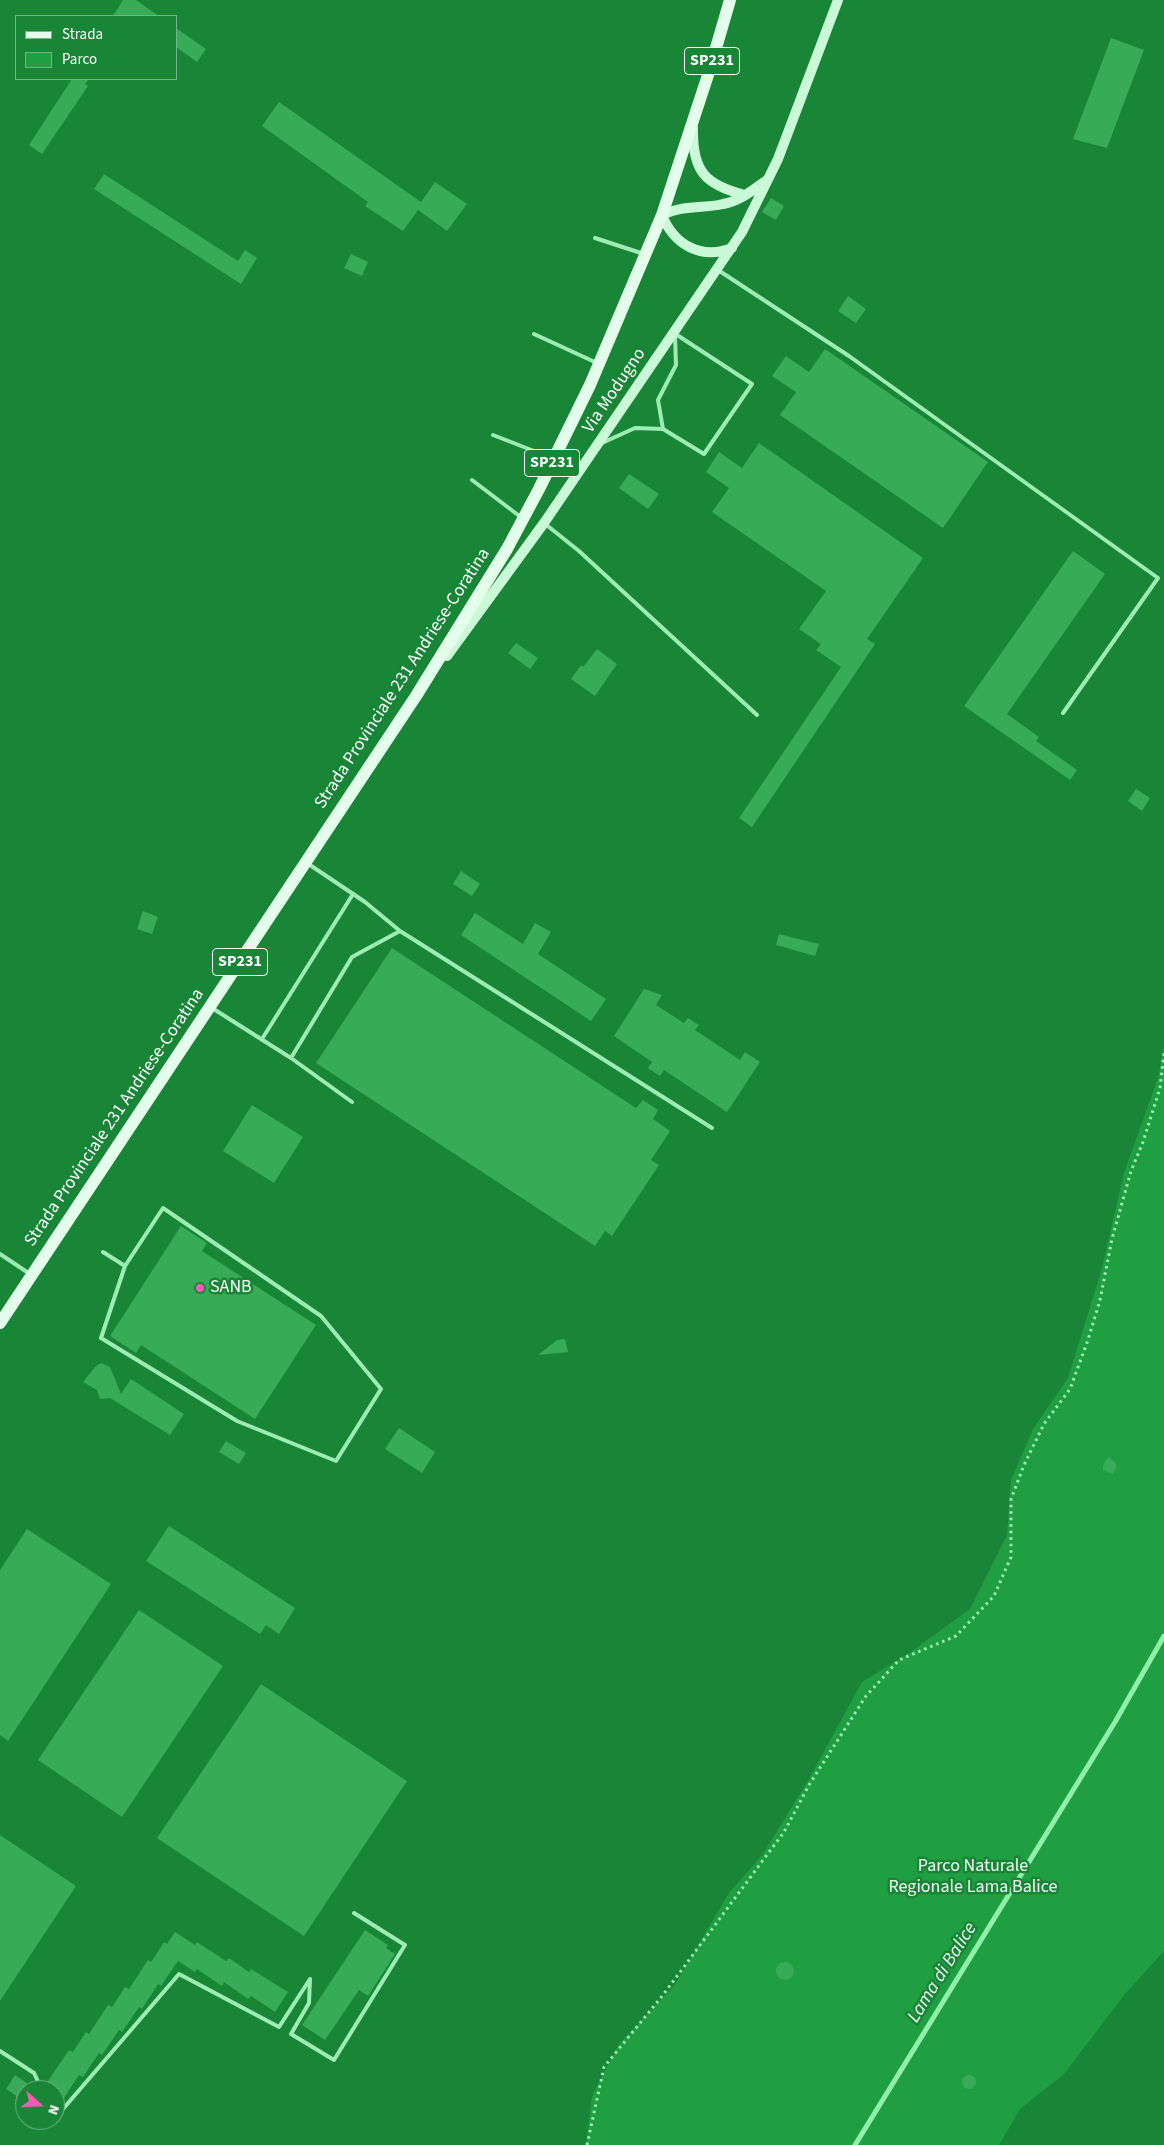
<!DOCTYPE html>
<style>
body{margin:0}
#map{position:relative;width:1164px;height:2145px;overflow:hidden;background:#188537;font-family:"Source Sans 3",sans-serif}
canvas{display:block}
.legend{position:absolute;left:15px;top:15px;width:162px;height:65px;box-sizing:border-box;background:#188537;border:1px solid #74b687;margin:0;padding:6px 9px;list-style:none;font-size:15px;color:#fff}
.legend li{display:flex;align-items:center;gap:10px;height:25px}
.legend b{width:25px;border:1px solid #74b687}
.north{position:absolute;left:15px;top:2080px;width:50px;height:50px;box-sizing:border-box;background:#188537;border:1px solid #74b687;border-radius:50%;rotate:110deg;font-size:14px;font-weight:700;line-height:20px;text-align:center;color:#fff}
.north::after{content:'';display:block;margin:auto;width:18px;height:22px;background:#ff59b8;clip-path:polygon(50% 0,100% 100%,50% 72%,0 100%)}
</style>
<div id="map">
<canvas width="1164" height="2145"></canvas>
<ul class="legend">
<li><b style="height:6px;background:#e3ffec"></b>Strada</li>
<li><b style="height:14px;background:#209f42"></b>Parco</li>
</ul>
<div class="north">N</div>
</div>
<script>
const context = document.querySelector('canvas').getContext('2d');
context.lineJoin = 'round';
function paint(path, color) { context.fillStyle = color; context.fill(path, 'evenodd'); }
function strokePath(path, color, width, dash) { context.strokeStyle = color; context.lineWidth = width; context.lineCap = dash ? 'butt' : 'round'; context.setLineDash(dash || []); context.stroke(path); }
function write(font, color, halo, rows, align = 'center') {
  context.font = font + ' "Source Sans 3",sans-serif'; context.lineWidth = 5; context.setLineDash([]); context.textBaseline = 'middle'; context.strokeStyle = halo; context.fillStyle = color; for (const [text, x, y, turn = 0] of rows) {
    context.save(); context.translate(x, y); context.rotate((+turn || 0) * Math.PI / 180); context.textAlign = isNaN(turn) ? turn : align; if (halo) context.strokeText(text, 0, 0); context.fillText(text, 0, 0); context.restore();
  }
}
paint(new Path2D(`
 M1164,1047V1951L1125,1994L1064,2074L1020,2109L999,2145H586L592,2096L619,2044L674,1986L729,1893L763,1854L809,1779L862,1682L908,1654L970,1609L1007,1535L1011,1480L1033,1429L1068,1378L1102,1268L1124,1173L1158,1078Z`), '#209f42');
strokePath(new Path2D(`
 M855,2145L1115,1722L1164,1636`), '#90efa8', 5);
paint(new Path2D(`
 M123,0H136L159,16H113Z
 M176,28L206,49L197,62L176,47Z
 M1111,38L1144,50L1107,148L1073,139Z
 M72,79H89L85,84L88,86L42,154L29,145Z
 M279,102L421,202L435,182L467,204L447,231L418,210L403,231L365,206L368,202L262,126Z
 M104,174L238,261L245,250L257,258L241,284L94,189Z
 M771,198L784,206L776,220L762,212Z
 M351,254L368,262L362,276L344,268Z
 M848,296L866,309L856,323L838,311Z
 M825,349L988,462L943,528L780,415L796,392L772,376L786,356L809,372Z
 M759,443L923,558L867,639L875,644L752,827L739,818L841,667L816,650L821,644L799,629L826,591L712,512L729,488L706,472L719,452L742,468Z
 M629,474L659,494L648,509L619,488Z
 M1073,551L1105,574L1007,714L1039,737L1036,741L1077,770L1070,780L964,706Z
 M516,643L538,658L530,669L508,653Z
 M597,649L617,664L595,696L571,679L581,665L583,667Z
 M1136,789L1150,798L1142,811L1128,801Z
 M461,871L480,884L472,896L453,884Z
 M143,911L158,917L152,934L137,929Z
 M475,913L523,944L535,923L551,932L538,954L606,999L591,1021L461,935Z
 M779,934L819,944L815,956L776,945Z
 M392,948L636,1108L643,1100L658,1110L653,1119L670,1131L651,1160L659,1165L612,1236L605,1231L595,1246L316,1063Z
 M644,989L662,995L656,1005L684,1023L688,1018L699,1025L695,1030L740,1060L745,1052L760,1062L727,1112L664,1070L660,1076L648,1068L652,1062L614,1036Z
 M252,1105L303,1137L274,1183L223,1151Z
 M181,1226L207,1243L202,1251L316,1325L255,1419L141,1345L136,1353L110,1336Z
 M565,1339L568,1352L538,1355L557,1340Z
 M101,1363L110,1367L121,1394L131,1379L184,1414L170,1435L110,1398L100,1399L97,1390L83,1382L96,1366Z
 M399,1428L435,1452L422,1473L385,1449Z
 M226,1441L246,1453L239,1464L219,1452Z
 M1108,1457L1115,1462L1117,1467L1113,1474L1103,1470V1466Z
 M169,1526L295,1608L279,1634L266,1625L260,1634L146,1561Z
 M27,1529L111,1584L8,1741L0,1735V1570Z
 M139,1610L223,1666L122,1817L38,1760Z
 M261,1684L407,1781L304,1936L157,1838Z
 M0,1835L76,1886L0,2001Z
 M365,1930L388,1945L386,1948L395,1954L368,1996L359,1990L325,2040L302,2025Z
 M175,1932L195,1945L197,1942L226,1961L229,1958L249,1972L251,1969L288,1992L275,2012L251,1996L248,1999L224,1982L222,1986L197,1969L195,1972L178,1961L161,1986L158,1984L142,2009L139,2007L122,2032L119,2030L102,2055L99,2053L83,2077L79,2075L64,2098L46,2084L69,2050L73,2052L86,2032L89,2034L108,2005L112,2007L125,1987L129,1989L148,1960L151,1962L164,1942L167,1944Z
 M776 1971a9 9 0 1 1 18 0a9 9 0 1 1-18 0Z
 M15,2075L27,2083L18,2097L6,2089Z
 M962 2082a7 7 0 1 1 14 0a7 7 0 1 1-14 0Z`), '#37ab58');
strokePath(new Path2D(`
 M587,2145L604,2067L663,1995L784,1832L809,1785L866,1696L899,1660L956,1636L994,1596L1011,1557V1499L1024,1465L1044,1424L1070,1389L1088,1340L1100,1300L1112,1239L1131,1171L1143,1142L1160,1088L1164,1053`), '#9dedb3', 3, [2.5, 4]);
strokePath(new Path2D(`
 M595,238L644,254
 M718,270L849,356L1158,578L1063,713
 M534,334L597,363
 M663,429L704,454L752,384L674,333
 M493,435L552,458
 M602,443L635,428L663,429L658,400L676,365L675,335
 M472,480L522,518
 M544,523L579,551L757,715
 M307,863L365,902L400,931
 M212,1008L291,1058L352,957L400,931L712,1128
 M262,1039L353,894
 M291,1058L352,1102
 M103,1252L125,1266L163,1208L321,1316L381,1389L336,1461L237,1421L101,1338L125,1266
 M0,1254L30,1274
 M310,1979L309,2003L291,2034L334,2060L405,1945L354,1913
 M0,2051L34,2073L42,2090
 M55,2103L63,2109L179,1974L279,2027L310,1979`), '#9dedb3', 4);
strokePath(new Path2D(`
 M693,128C692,171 705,185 745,195
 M732,248C701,260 674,245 662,215C681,205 702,209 723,204C740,201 753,190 767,180
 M447,656L544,523L742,232L778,159L838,0`), '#caf9d7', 10);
strokePath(new Path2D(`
 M0,1323L416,696L507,549L539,489L590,385L662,215L709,72L730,0`), '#e3ffec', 12);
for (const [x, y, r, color] of [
 [200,1288,5,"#ff59b8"]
]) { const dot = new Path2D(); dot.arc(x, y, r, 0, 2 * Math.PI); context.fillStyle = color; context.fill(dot); strokePath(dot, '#188537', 2); }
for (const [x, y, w] of [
 [712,61,55],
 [552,463,55],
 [240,962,55]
]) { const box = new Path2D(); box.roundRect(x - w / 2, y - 13.5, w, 27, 4); context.fillStyle = '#188537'; context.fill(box); strokePath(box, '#fff', 1); }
write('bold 16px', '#fff', null, [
 ["SP231",712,61],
 ["SP231",552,463],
 ["SP231",240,962]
]);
write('18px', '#fff', '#188537', [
 ["Via Modugno",615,391,-56],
 ["Strada Provinciale 231 Andriese-Coratina",403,679,-57],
 ["Strada Provinciale 231 Andriese-Coratina",115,1118,-56]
]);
write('18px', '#fff', '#188537', [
 ["SANB",210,1288]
], 'left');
write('18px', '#f0fef4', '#188537', [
 ["Parco Naturale",973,1867],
 ["Regionale Lama Balice",973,1888]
]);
write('italic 19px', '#f2fdf5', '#188537', [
 ["Lama di Balice",943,1973,-58]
]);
</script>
